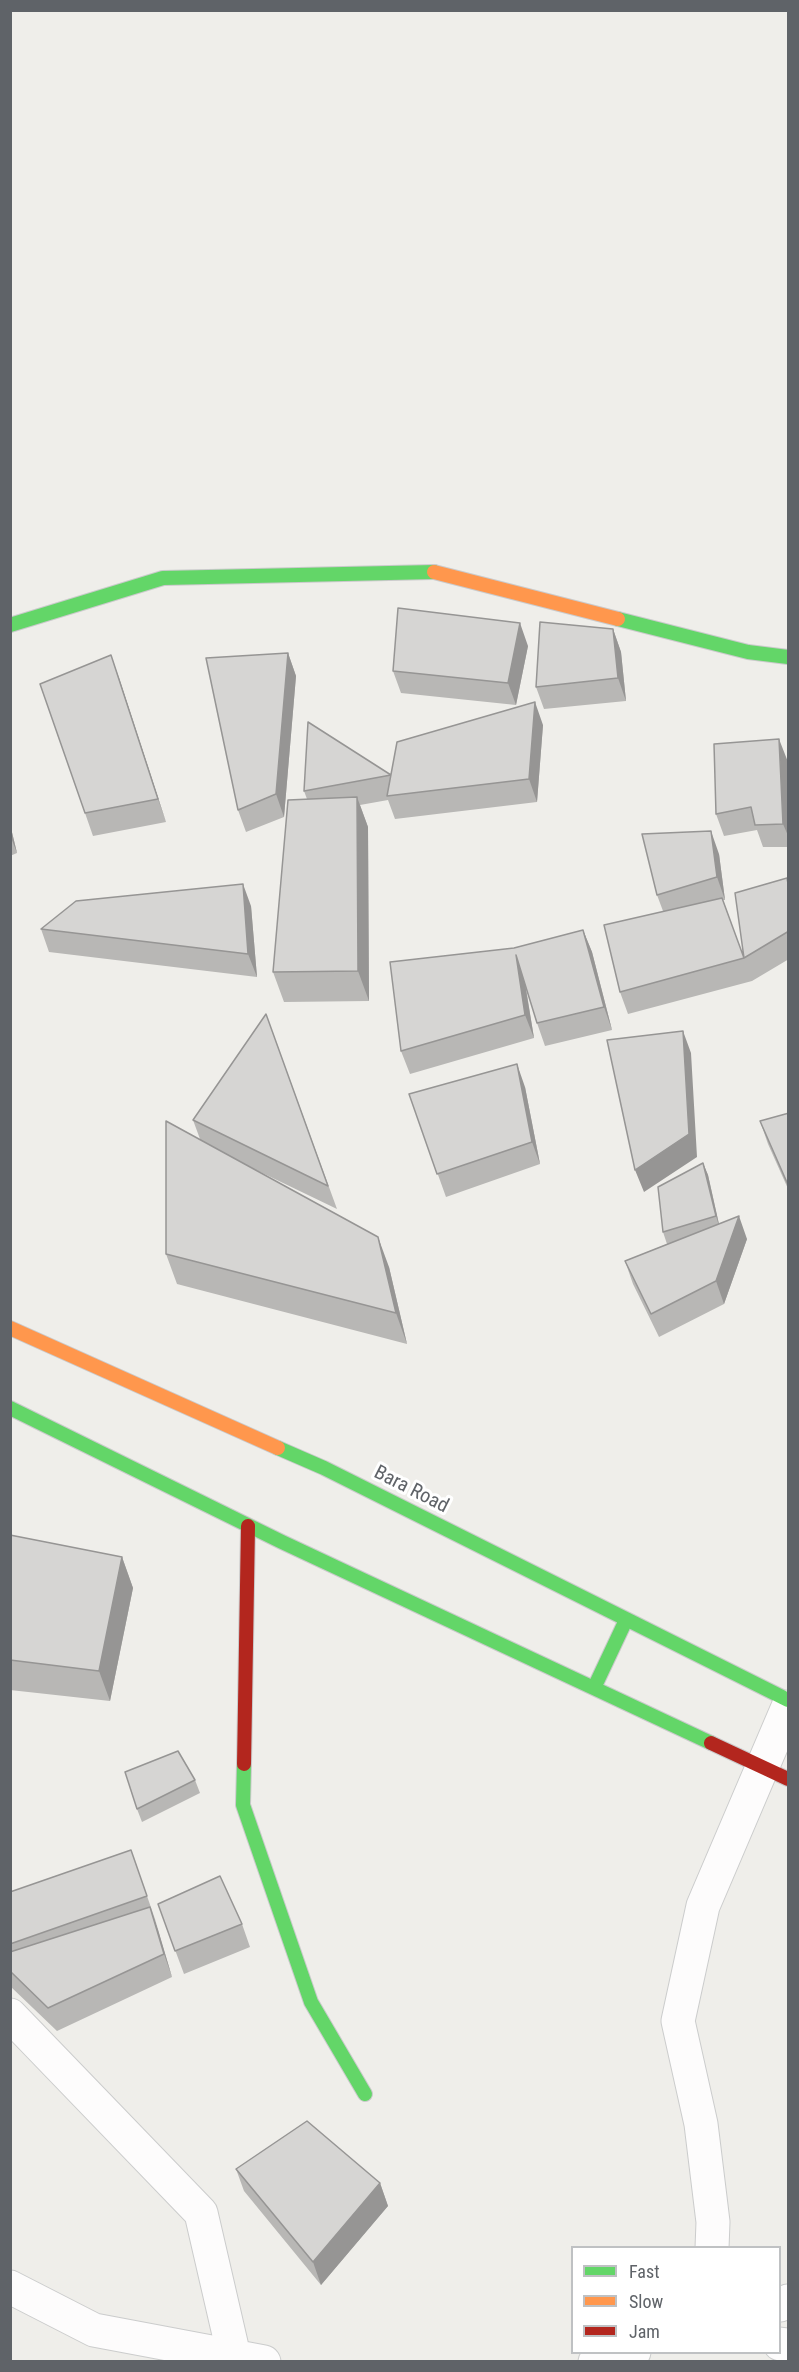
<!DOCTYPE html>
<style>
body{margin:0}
#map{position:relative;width:799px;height:2372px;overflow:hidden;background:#efeeea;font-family:"Roboto Condensed",sans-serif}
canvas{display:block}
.frame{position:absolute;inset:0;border:12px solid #5f6368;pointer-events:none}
.legend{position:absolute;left:571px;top:2246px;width:210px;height:108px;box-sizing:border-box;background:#fff;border:2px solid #bfc1c3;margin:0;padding:8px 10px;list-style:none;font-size:18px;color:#5f6368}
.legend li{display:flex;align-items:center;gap:12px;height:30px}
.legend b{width:30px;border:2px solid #bfc1c3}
</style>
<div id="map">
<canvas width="799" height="2372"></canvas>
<div class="frame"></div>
<ul class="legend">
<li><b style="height:8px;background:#63d668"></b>Fast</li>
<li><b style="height:8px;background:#ff974d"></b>Slow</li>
<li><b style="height:8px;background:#b3261e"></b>Jam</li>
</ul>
</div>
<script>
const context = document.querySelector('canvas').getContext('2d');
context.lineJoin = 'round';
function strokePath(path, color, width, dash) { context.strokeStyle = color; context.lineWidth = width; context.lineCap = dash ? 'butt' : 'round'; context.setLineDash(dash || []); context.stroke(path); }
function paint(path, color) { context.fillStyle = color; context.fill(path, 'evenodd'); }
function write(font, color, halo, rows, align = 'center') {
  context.font = font + ' "Roboto Condensed",sans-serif'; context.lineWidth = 6; context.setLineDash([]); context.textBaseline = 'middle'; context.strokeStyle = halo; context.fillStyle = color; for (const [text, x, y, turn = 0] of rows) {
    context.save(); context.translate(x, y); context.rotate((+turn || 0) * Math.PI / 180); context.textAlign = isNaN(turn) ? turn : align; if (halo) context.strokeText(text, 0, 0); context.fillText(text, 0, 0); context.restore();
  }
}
const street = new Path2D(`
 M10,2015L201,2213L234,2356
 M712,2248L713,2222L701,2124L678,2021L703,1906L788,1707
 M10,2287L94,2330L264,2362
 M780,2305L788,2301
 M780,2344L788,2345
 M595,2362L634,2352`);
const fast = new Path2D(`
 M618,619L748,652L788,657
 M10,625L163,578L434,572
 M10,1408L282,1542L711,1743
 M278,1448L324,1468L788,1700
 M594,1688L626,1620
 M244,1764L243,1805L311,2002L365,2094`);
const slow = new Path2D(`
 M434,572L618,619
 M10,1328L278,1448`);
const jam = new Path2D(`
 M711,1743L788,1779
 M244,1764L248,1526`);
strokePath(street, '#cbcccc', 35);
strokePath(fast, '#cacacb', 16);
strokePath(slow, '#cacacb', 16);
strokePath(jam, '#cacacb', 16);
strokePath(street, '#fdfcfc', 33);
strokePath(fast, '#63d668', 14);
strokePath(slow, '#ff974d', 14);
strokePath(jam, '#b3261e', 14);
paint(new Path2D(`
 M613,629L621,652L626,701L544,709L536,687Z
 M528,646L516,705L401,693L393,671Z
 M288,653L296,676L284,817L246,832L238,810Z
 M119,678L166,822L93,836L40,684Z
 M543,725L537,802L395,819L388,800L360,805L368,827L369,1001L284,1002L273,972L307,799L304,791L391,775Z
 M788,762L789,847H763L757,830L724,836L716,814Z
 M10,824L17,853L10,856Z
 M719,854L725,900H723L744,958L789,883V959L752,981L628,1014L620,992L663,911L657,895Z
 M251,906L257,977L49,952L41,929Z
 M583,930L592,952L612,1030L545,1046L537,1023L526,988L534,1038L410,1074L401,1051L514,948Z
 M266,1014L337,1209L252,1168L389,1267L407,1344L177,1284L166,1254L200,1139L193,1120Z
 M525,1087L540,1164L446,1197L409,1094Z
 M789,1113V1191L768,1144L760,1121Z
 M703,1163L708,1175L719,1224L747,1239L724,1304L659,1337L633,1284L625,1261L667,1244L663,1232Z
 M10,1535L122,1557L133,1588L110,1701L10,1690Z
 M195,1780L200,1793L142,1822L137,1809Z
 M131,1850L155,1919L172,1977L57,2031L10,1986V1892Z
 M158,1904L242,1924L250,1947L184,1974Z
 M236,2169L380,2183L388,2206L321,2285L244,2191Z`), '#b8b7b5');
paint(new Path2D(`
 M520,623L528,646L516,705L508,683Z
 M613,629L621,652L626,701L618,678Z
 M288,653L296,676L284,817L276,794Z
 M111,655L119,678L166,822L158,799Z
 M535,702L543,725L537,802L529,779Z
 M779,739L788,762L789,838L783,824Z
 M357,797L368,827L369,1001L358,971Z
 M10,824L17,853L10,835Z
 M711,831L719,854L725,900L717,877Z
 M243,884L251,906L257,977L248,954Z
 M583,930L592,952L612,1030L604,1007Z
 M516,955L524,978L534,1038L525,1015Z
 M683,1031L691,1053L697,1157L644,1192L635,1170Z
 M517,1064L525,1087L540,1164L532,1142Z
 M703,1163L708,1175L720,1229L716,1216Z
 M739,1216L747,1239L724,1304L716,1281Z
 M378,1237L389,1267L407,1344L396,1313Z
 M122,1557L133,1588L110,1701L99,1671Z
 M150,1907L158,1930L172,1977L164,1954Z
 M380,2183L388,2206L321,2285L313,2262Z`), '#969594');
const building = new Path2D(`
 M398,608L520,623L508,683L393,671Z
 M540,622L613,629L618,678L536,687Z
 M288,653L276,794L238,810L206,658Z
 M111,655L158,799L85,813L40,684Z
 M535,702L529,779L387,796L397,742Z
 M308,722L391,775L304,791Z
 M779,739L783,824L755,825L751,807L716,814L714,744Z
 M357,797L358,971L273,972L288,800Z
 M711,831L717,877L657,895L642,834Z
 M787,878L789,889V931L744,958L735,893Z
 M243,884L248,954L41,929L76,901Z
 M722,898L744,958L620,992L604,925Z
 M583,930L604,1007L537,1023L516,955L525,1015L401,1051L390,962L514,948Z
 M266,1014L328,1186L193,1120Z
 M683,1031L689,1134L635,1170L607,1040Z
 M517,1064L532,1142L437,1174L409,1094Z
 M789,1113V1187L760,1121Z
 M166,1121L378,1237L396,1313L166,1254Z
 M703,1163L716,1216L663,1232L658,1187Z
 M739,1216L716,1281L651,1314L625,1261Z
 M10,1535L122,1557L99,1671L10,1660Z
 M178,1751L195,1780L137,1809L125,1772Z
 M131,1850L147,1896L10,1944V1892Z
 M220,1876L242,1924L175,1951L158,1904Z
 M150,1907L164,1954L48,2008L10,1971V1952Z
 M307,2121L380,2183L313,2262L236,2169Z`);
paint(building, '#d6d5d3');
strokePath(building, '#969594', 1.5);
write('20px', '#5f6368', '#fff', [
 ["Bara Road",411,1490,27]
]);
</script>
